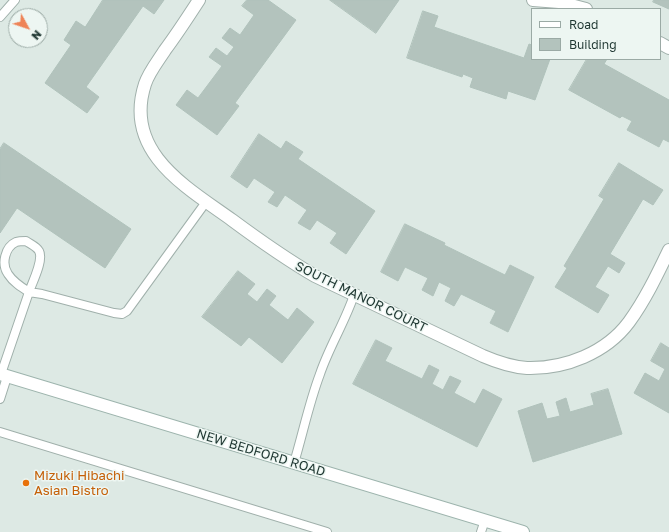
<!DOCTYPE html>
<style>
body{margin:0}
#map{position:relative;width:669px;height:532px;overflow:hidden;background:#dde9e4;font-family:"Golos Text",sans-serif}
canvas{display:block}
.legend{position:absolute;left:531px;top:8px;width:130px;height:52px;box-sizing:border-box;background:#edf6f2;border:1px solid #9baaa5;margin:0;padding:5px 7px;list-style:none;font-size:12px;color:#1f3732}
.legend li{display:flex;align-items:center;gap:8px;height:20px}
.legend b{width:20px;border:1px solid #9baaa5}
.north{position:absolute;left:8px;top:8px;width:40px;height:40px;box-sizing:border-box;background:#edf6f2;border:1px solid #9baaa5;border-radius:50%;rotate:130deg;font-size:11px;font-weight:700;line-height:16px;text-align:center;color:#1f3732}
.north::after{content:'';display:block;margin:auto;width:14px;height:18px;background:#ee8356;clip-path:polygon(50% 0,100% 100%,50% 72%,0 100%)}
</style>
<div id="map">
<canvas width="669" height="532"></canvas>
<ul class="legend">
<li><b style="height:5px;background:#fff"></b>Road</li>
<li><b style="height:11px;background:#b3c3bd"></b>Building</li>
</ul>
<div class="north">N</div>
</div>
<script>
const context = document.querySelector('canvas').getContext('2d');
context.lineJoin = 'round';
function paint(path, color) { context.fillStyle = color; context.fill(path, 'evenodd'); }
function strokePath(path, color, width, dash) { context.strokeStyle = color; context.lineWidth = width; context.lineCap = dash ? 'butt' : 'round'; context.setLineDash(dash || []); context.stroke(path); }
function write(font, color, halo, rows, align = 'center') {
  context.font = font + ' "Golos Text",sans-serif'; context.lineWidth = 3; context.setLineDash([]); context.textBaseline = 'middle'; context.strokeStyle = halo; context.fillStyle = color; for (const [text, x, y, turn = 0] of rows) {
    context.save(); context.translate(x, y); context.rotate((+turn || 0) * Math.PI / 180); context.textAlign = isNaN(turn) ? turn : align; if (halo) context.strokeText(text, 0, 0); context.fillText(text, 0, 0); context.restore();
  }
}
const building = new Path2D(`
 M103,0H164L154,14L143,6L86,87L99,97L87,113L45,83L71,45L64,40L76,21L85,27Z
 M247,0H268L296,20L235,103L239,106L217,135L176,105L187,90L198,98L222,66L209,57L216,48L227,56L234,47L222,38L230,28L240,35L254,15L242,6Z
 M330,0H399L376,33Z
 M654,0H669V9L653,2Z
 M423,11L438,16L434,27L524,58L529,44L532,45V59H550L535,100L508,91L506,99L470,87L473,78L463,74L462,77L407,58Z
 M587,59H607L604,64L669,100V142L663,139L659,147L627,130L632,121L622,116L620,118L569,90Z
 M259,134L281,149L286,141L303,152L298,159L375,211L346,254L330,243L337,233L317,220L310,230L298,223L307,210L285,195L277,207L268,202L275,192L254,178L247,188L231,177Z
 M4,143L131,229L105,268L17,208L0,233V149Z
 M619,163L663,190L653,205L643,199L610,254L625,263L619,273L608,266L595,287L609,295L598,313L555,287L567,268L564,266L604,199L599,196Z
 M405,224L445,243L444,245L505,275L510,265L534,277L508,332L490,323L496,311L461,294L454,306L445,301L451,288L439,282L433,296L422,290L428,278L405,267L398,281L381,272Z
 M238,271L255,284L247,294L257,302L267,289L276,296L269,305L288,320L297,308L314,322L282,363L249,337L241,346L202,317Z
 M376,340L392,348L385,361L422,379L429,365L439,370L432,384L443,390L450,376L461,381L454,393L475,404L483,389L502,399L477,447L353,384Z
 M661,343L669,348V413L634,393L645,373L659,381L665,369L651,361Z
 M608,389L622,434L533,462L518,411L542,403L547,419L560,416L556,402L566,398L570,412L594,405L591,394Z`);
paint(building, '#b3c3bd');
strokePath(building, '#b0c2bb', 1);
const lane = new Path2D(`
 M0,17L15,0
 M26,241C30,244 36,246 39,251C44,260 32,283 29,292C21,287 13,282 8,274C1,264 5,247 16,242C19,241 23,241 26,241Z
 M1,374L29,292L42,294L114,313L122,314L127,311L206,202
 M0,399L7,377
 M0,432L327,532
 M294,463C303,433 309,403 320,374C329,347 345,322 354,295
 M481,532L485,520`);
const street = new Path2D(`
 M199,0C188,17 177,34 165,50C158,61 149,72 145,84C123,152 186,187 232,220C259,240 286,259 315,276L483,356C497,362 512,367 527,368C565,369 606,353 629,322C645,300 657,275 669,250
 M533,0L559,2L586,9
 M660,43L669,48`);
const secondary = new Path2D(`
 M0,374L523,532`);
strokePath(lane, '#a0b0ab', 10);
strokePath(street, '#a0b0ab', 14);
strokePath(secondary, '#9db4ad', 14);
strokePath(lane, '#fff', 8);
strokePath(street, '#fff', 12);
strokePath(secondary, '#fff', 12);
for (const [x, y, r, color] of [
 [26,483,4,"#e8710a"]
]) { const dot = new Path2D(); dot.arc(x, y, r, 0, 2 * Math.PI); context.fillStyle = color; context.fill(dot); strokePath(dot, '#edf6f2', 1.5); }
write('13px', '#1f3732', '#edf6f2', [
 ["SOUTH MANOR COURT",361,297,26],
 ["NEW BEDFORD ROAD",261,453,17]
]);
write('13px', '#c56008', '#edf6f2', [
 ["Mizuki Hibachi",34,476],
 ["Asian Bistro",34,491]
], 'left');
</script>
